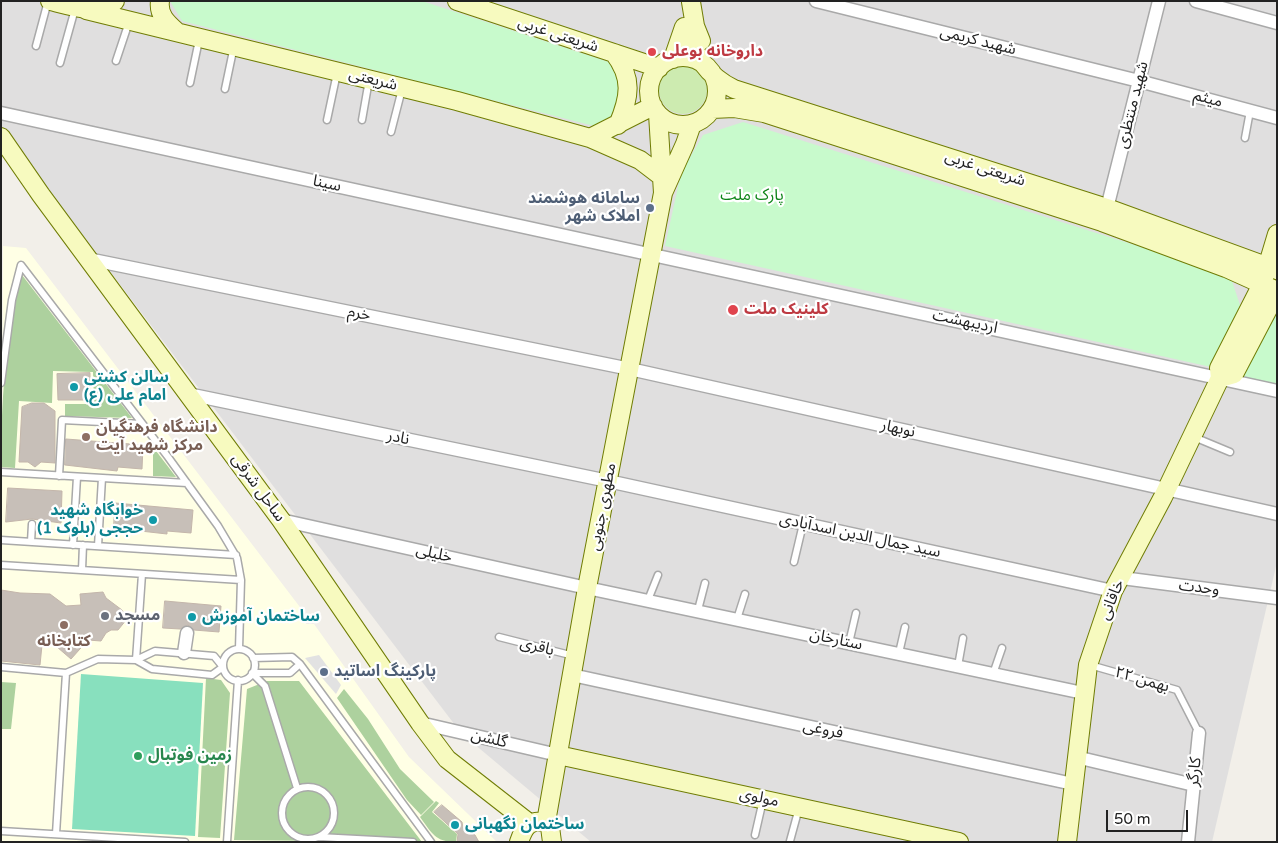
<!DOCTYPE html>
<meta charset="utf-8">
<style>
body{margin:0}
#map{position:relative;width:1278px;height:843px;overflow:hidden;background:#f2efe9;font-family:"Varela Round",sans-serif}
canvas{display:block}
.frame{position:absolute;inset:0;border:2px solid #222;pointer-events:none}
.scale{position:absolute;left:1106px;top:810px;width:82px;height:22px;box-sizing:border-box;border:2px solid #222;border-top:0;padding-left:6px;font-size:15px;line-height:18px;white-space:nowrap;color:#222;-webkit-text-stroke:4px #fff;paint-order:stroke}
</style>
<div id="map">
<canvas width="1278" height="843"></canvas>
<div class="frame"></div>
<div class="scale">50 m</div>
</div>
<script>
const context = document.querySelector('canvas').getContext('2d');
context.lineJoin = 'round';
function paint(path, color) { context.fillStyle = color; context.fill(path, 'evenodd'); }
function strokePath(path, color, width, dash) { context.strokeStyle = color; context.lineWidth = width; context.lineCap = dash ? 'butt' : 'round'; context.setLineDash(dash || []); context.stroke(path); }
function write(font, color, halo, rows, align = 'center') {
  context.font = font + ' "Varela Round","Noto Sans Arabic",sans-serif'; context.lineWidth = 4.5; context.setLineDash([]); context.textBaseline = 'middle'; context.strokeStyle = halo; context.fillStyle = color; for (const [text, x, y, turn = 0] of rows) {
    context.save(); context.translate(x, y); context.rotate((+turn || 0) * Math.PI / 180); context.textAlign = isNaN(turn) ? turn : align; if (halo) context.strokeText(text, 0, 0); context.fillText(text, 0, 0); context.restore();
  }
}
paint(new Path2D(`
 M1,1H1277V562L1212,842H591L461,733L1,128Z`), '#e0dfdf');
paint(new Path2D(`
 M3,246L26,248L306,615V624H314L409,757L497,842H1Z`), '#ffffe5');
paint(new Path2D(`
 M659 90a24 24 0 1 1 48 0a24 24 0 1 1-48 0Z`), '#cdebb0');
paint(new Path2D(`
 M22,275L132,418L65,416V404H94L93,372L53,371L52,403L19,401L15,468L1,467C1,405 5,335 22,275Z
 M153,447L176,477L153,476Z
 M206,678L221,680L230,693L220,838L198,837Z
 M267,681H299L422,842L234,840L247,689Z
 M1,682L16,683L11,729H1Z
 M344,689L368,719L400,769L434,802L421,815L407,800L337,698Z
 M436,801L439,803L432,812L457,834L456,842C435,842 432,833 420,817Z`), '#add19e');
paint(new Path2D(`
 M170,1H422L609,62L626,84L619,111L598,127L182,21Z
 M743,122L1230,275L1242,311L1211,367L665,246L681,173L703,135Z
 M1277,313V385L1241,376Z`), '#c8facc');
paint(new Path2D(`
 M81,674L203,683L195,836L72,829Z`), '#88e0be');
paint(new Path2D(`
 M319,655L341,685L336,694L305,658Z`), '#e2e2e2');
const building = new Path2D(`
 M90,373V400H58L57,374Z
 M32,403H44L55,411V463L41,462L35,467L28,462H19L22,407Z
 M66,439L143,445L142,469L118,467L117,471L65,465Z
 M8,488L62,491L61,523L32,519L6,522Z
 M115,503L193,510L191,533L167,531V534L114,528Z
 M1,590L20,593L50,594L66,606L81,605L80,594L103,592L106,598L122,610L127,619L118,630H111L106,633L101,641L88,640L71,659L43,635L40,665L1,661Z
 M165,601L221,606L219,632L194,630L188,625L180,629L163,628Z
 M442,805L462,822L463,828L475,835L479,842H457L458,834L434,812Z`);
paint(building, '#c7bfb8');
strokePath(building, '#c4b6ab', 1);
const lane = new Path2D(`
 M36,46L48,1
 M116,61L129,22
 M60,63L75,9
 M190,83L199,40
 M225,89L234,46
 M327,120L337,73
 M362,120L369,80
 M391,132L402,89
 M1245,138L1250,111
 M1,383L12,300L21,265L168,457L218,526L237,558L241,580L239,649
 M1194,437L1230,452
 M1,472L187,483
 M59,476L62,420L142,424
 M1,540L236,555
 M31,542L32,524
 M73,545L77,477
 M98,546L102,478
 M794,562L803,524
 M1,565L241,580
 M82,570L83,545
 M648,600L658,575
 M698,610L705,583
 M737,619L745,594
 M499,637L574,656
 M849,643L856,613
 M223 665a16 16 0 1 1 32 0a16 16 0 1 1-32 0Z
 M899,653L905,627
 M253,658L292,657L300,664L431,842
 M136,660L142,574
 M1090,665L1177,690L1199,733
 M958,666L963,638
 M1,667L66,673L98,659L136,660L155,651L214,656L223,667L212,675L152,669L136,660
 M252,673L265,686L297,788
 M252,673H290L300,664
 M993,674L1002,648
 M282 813a26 26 0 1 1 52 0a26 26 0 1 1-52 0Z
 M1,831L185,842
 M56,834L66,673
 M755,835L763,800
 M319,837L413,842
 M790,841L799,808
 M227,842L238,680`);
const street = new Path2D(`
 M816,1L1139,81L1277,118
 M1196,1L1277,23
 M1,113L1277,391
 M1107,208L1159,1
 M88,259L630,369L1277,514
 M188,394L608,481L1113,591
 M281,520L587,588L1083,693
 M1122,578L1277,598
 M184,653L187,633
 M572,675L1073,784
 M420,723L558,755
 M1076,757L1194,785
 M1188,842L1199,733`);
const secondary = new Path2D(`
 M50,1C68,5 100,17 115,1
 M160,1C158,15 167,23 176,31
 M457,1L659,68
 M691,2L695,26L701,41
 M86,10L457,101L590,138L653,106
 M614,53C633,78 630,97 618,125
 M649 91a34 34 0 1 1 68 0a34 34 0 1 1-68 0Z
 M673,59L684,27C696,55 705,75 734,89L1107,208L1277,270
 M712,109L734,108L764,113L1102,222L1226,268L1277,291
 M658,114L663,193L685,144L692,124
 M1,137L41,195L281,520L420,723L447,759L529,823
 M590,138L640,160L661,176
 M1220,378L1234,374L1277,292
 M558,755L959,842
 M546,822L587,588L663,193
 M519,842C524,827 529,819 546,822L550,827L552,842
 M1067,842L1088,665L1113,591L1163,497L1220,378L1219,368L1262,284L1277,234`);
strokePath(lane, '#a9a9a9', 9);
strokePath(street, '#a9a9a9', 15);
strokePath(secondary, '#707d05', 20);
strokePath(lane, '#fff', 6);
strokePath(street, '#fff', 12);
strokePath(secondary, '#f7fabf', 18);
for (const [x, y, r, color] of [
 [652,52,5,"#e0444e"],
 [650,208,5,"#5c6f8a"],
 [733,310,6,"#e0444e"],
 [74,387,5,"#0f9aa8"],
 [86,437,5,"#8d6e63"],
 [153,520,5,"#0f9aa8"],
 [105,616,5,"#6b7280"],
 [192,617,5,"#0f9aa8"],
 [64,625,5,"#8d6e63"],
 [324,672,5,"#5c6f8a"],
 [138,756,5,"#2e9e5b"],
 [455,825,5,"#0f9aa8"]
]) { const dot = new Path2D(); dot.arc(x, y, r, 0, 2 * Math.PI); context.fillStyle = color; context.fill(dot); strokePath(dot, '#fff', 2); }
write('16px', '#222', '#fff', [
 ["شریعتی غربی",558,35,18],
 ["شهید کریمی",978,41,14],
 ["شریعتی",373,80,14],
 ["میثم",1208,99,15],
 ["شهید منتظری",1133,105,-76],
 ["شریعتی غربی",985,169,18],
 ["سینا",327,184,12],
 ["خرم",359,314,11],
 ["اردیبهشت",965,322,12],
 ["نوبهار",898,429,13],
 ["نادر",398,438,12],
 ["ساحل شرقی",258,488,54],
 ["مطهری جنوبی",603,507,-79],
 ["سید جمال الدین اسدآبادی",860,536,12],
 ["خلیلی",434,554,13],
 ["وحدت",1199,588,7],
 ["خاقانی",1112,600,-67],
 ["ستارخان",836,640,12],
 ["باقری",537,647,14],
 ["۲۲ بهمن",1142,680,16],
 ["فروغی",823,730,12],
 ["گلشن",489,739,13],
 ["کارگر",1195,772,-84],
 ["مولوی",759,798,12]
]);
write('bold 16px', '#be3a42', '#fff', [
 ["داروخانه بوعلی",662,52],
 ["کلینیک ملت",744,310]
], 'left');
write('16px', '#0c8416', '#fff', [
 ["پارک ملت",752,196]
]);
write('bold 16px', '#4e5e75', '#fff', [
 ["سامانه هوشمند",640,199],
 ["املاک شهر",640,217],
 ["پارکینگ اساتید",334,672,"left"]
], 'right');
write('bold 16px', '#0d838f', '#fff', [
 ["سالن کشتی",84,378],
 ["امام علی (ع)",84,396],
 ["خوابگاه شهید",143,511,"right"],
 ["حججی (بلوک 1)",143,529,"right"],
 ["ساختمان آموزش",202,617],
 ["ساختمان نگهبانی",465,825]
], 'left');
write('bold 16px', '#785e54', '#fff', [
 ["دانشگاه فرهنگیان",96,428],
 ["مرکز شهید آیت",96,446],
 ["کتابخانه",64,642,"center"]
], 'left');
write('bold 16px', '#5b616d', '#fff', [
 ["مسجد",115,616]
], 'left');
write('bold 16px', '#27864d', '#fff', [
 ["زمین فوتبال",148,756]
], 'left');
</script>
